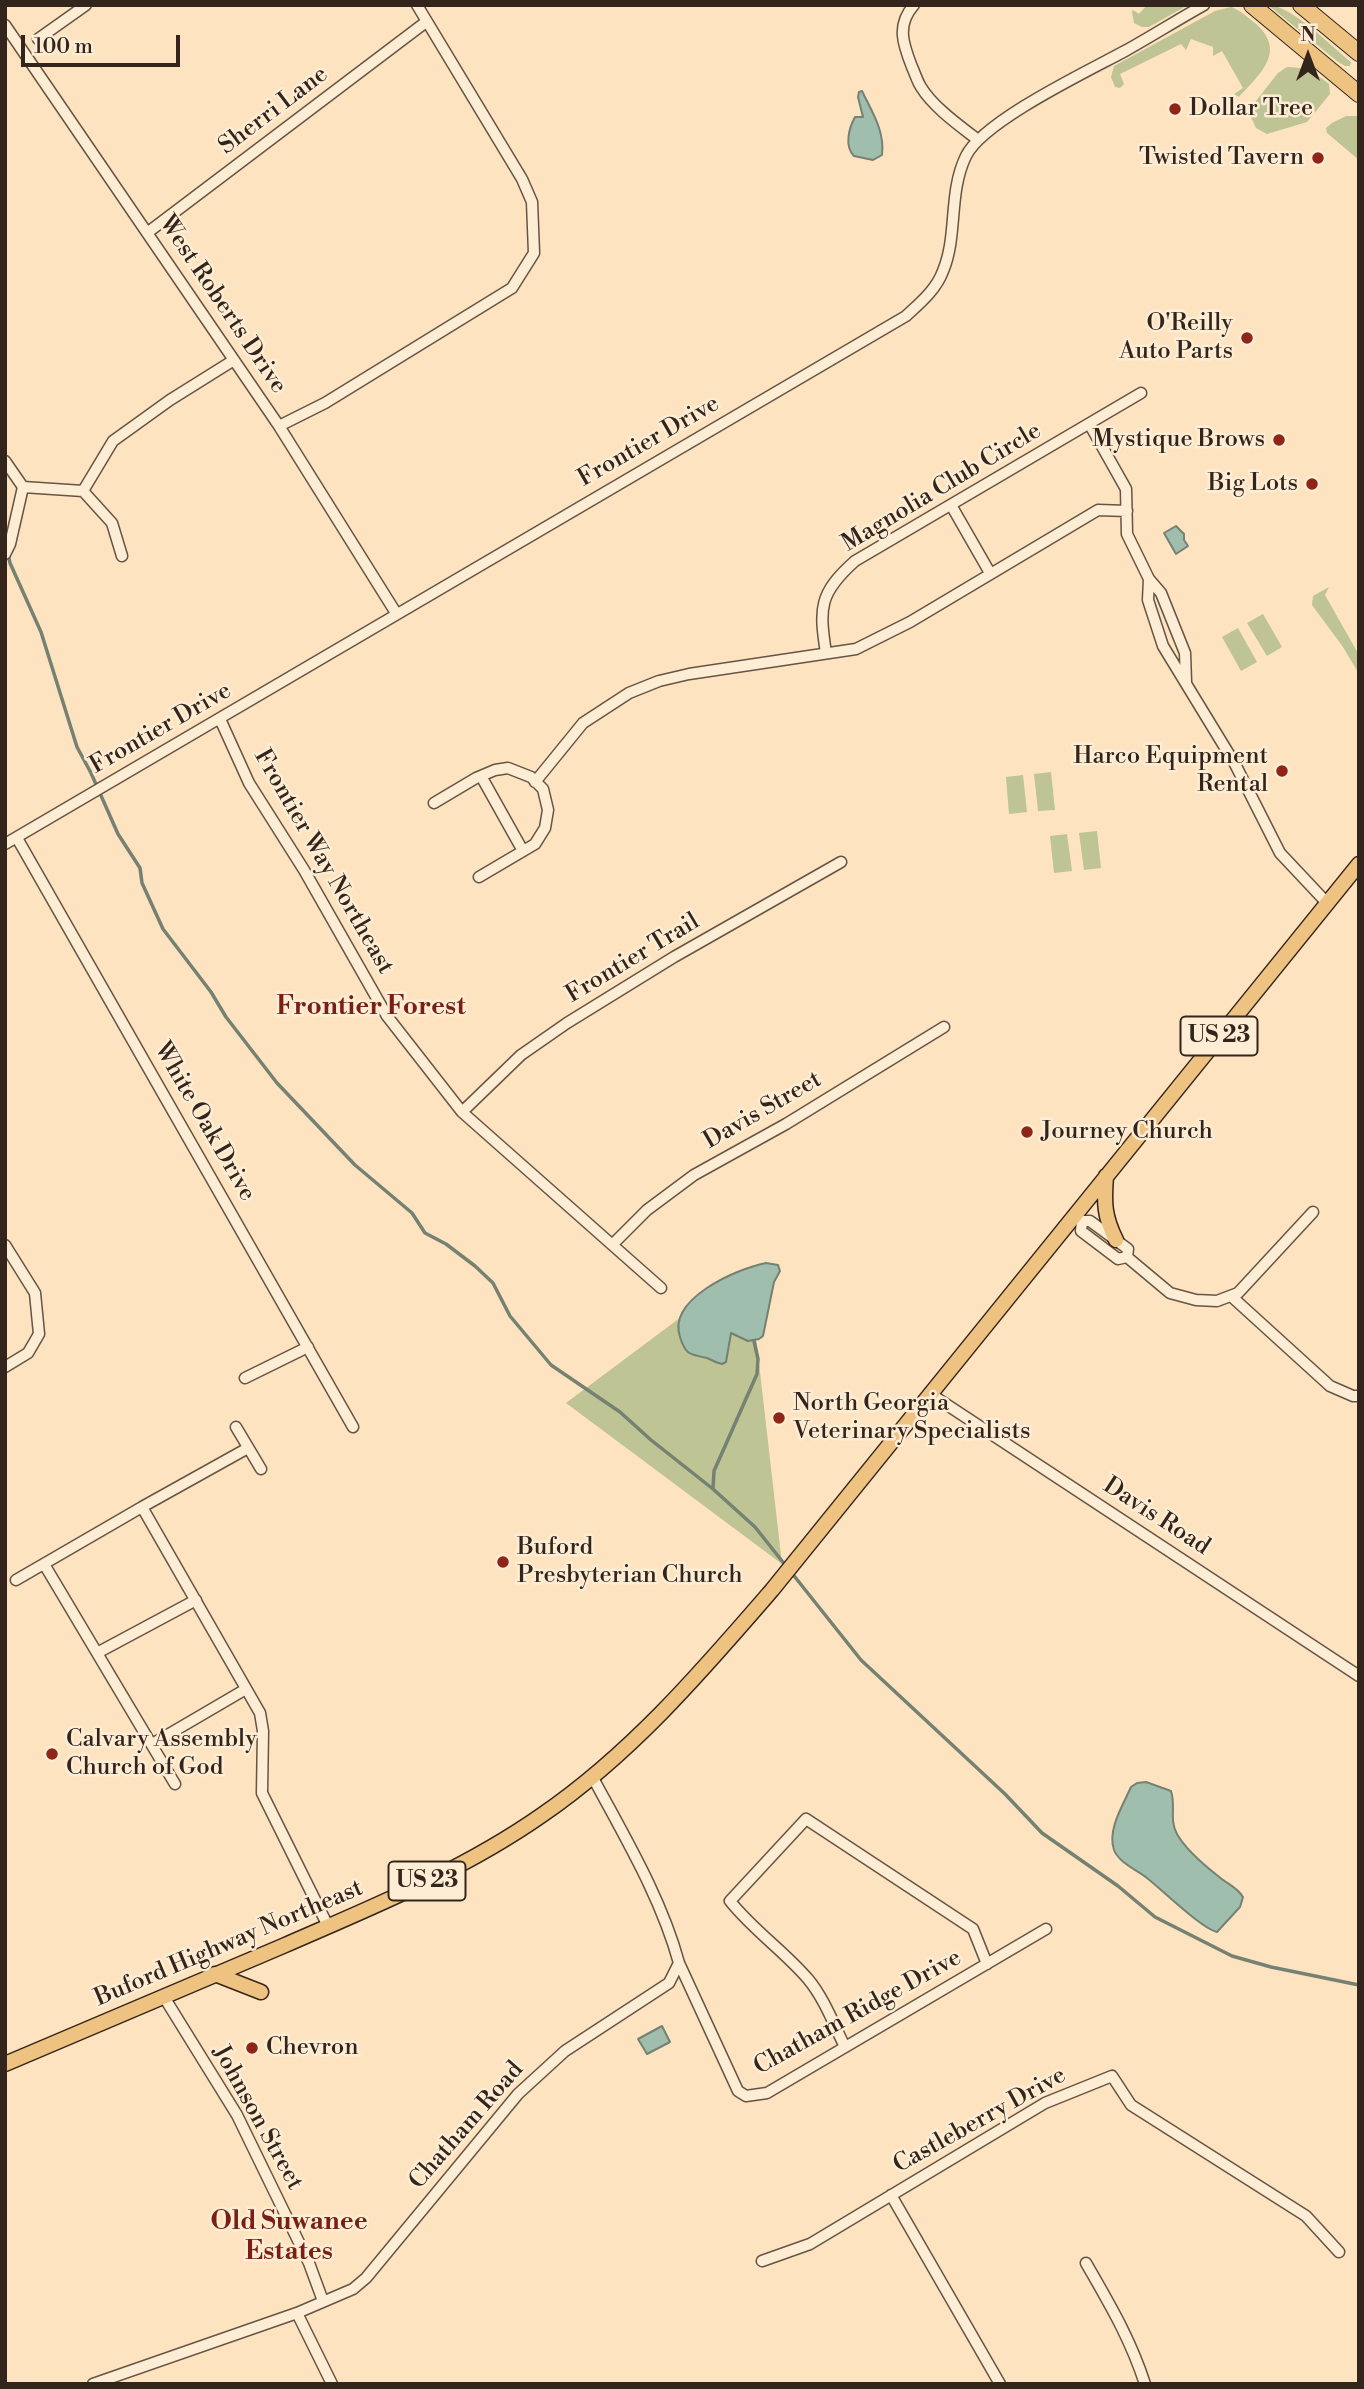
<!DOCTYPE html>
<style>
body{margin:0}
#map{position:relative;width:1364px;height:2389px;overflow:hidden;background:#fde3bf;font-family:"Libre Bodoni",serif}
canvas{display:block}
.frame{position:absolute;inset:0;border:7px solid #34251c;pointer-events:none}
.north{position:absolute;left:1273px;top:21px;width:70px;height:70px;-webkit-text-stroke:5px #feedd5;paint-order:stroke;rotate:0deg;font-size:19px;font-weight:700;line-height:28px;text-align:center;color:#34251c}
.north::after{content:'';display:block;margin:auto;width:24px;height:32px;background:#34251c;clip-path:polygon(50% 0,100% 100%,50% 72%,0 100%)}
.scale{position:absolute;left:21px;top:35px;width:159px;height:32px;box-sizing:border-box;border:4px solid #34251c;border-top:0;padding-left:9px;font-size:21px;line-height:24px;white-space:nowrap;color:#34251c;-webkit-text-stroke:5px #feedd5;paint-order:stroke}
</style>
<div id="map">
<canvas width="1364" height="2389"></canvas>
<div class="frame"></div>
<div class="north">N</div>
<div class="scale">100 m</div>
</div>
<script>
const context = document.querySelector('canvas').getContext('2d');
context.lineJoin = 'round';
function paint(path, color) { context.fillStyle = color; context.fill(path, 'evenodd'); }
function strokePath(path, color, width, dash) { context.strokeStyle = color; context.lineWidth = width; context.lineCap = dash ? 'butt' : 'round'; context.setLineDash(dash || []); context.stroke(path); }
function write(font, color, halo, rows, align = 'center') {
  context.font = font + ' "Libre Bodoni",serif'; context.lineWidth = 5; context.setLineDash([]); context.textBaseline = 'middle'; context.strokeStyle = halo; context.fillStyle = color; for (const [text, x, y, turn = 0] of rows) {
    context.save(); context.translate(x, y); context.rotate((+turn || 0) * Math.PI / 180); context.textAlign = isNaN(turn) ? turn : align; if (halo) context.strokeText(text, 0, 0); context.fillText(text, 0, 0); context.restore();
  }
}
paint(new Path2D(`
 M1147,5H1188L1149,27H1142L1134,23L1132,12L1133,10L1139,14Z
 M1268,5C1291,5 1332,47 1351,62L1350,66H1345L1337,61Z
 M1231,7C1240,10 1247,17 1255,23C1287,51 1261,73 1239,97L1234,94L1243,88L1222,51L1213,56V47L1191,39L1186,50L1181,44L1120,74L1124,84L1120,88L1115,87L1111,77L1114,66L1215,11Z
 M1287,67C1305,67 1315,73 1329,84L1330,94L1307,122L1267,134L1256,128L1248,111L1278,73Z
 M1346,116H1359V160L1327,133L1326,128L1332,123Z
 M1329,587L1325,595L1359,655V674L1343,647L1312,605L1313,596Z
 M1263,614L1282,647L1267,656L1247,623Z
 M1238,628L1257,662L1241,671L1222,637Z
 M1051,772L1055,810L1038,811L1034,774Z
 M1023,775L1027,812L1009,814L1006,777Z
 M1097,831L1101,868L1084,870L1079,833Z
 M1067,834L1072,871L1054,873L1050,836Z
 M748,1267L782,1564L566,1403Z`), '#bec493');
const water = new Path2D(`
 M862,91C872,112 885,131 882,155L873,160L854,156C844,146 849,128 855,117H863L858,97L859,92Z
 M1176,526L1184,534V540L1188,546L1176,554L1164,533Z
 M766,1263L778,1265L780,1271L774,1282L763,1336L759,1339L748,1341L731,1333L726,1362L722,1364C717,1363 712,1360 707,1358C690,1354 686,1356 680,1337C667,1299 736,1269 766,1263Z
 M1146,1782L1171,1791C1176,1805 1169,1820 1177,1834C1186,1850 1204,1865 1218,1876C1227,1884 1237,1887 1243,1897L1240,1907L1217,1932C1202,1929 1161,1889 1147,1878C1137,1870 1119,1863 1114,1850C1107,1830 1123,1805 1131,1787L1137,1783Z
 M662,2026L670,2042L647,2054L638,2039Z`);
paint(water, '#a0bead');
strokePath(water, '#758173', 2);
strokePath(new Path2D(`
 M8,553L10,563L41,632L77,747L91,773L118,834L140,868L142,883L163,929L211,992L226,1017L277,1083L355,1165L412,1213L425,1233L446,1244L475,1266L493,1283L510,1316L551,1365L620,1412L651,1440L713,1489L755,1527L786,1566
 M713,1489L714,1471L757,1374L758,1359L754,1341
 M791,1572L861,1660L1005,1794L1042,1833L1118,1886L1155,1917L1232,1956L1271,1967L1359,1985`), '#758173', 3.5);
const minor = new Path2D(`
 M914,5C896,25 903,44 912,67C915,73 917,81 921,87C933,107 960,126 978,140
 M5,25L279,426L396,613
 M38,39L86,5
 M147,233L426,22
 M1090,425L1126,489L1127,534L1149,579L1161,593L1185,653L1186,682
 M279,426L325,403L512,288L534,253L532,202L522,179L417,5
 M5,461L23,487
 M23,487L83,491L112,523L122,556
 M83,491L113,441L170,400L234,360
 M951,505L990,573
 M5,554L10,544L23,487
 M1149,579L1148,600L1163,646L1235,764L1280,853L1327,903
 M826,653C819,608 819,593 855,561L1141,393
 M220,719L249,783L304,870L387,1016L462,1112L661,1288
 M481,776L523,851
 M535,782L583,723L629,693L659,681L689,674L856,649L910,622L1098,510L1127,511
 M434,803L476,778L495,770L508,768L531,777L543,789L548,810L545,828L535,844L479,877
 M17,838L353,1427
 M5,844L906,316C920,303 936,290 943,271C958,235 948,193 966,156C983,121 1088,71 1125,51C1152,36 1177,20 1204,5
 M462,1112L521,1055L567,1023L674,957L841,862
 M1076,1217L1082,1221H1090L1128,1249L1127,1257
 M1082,1221L1081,1231L1118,1259L1127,1257L1170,1293L1196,1300L1217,1301L1238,1293L1313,1212
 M613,1244L647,1210L694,1175L786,1124L944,1027
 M5,1245L35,1293L39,1334L28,1353L5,1367
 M1231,1296L1330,1386L1353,1396H1359
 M245,1378L308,1347
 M929,1393L1359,1676
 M236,1427L261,1469
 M142,1507L248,1448
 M44,1564L175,1784
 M16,1580L142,1507L260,1713L263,1731L262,1793L328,1926
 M97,1653L196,1600
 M152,1744L246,1689
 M679,1963L738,2091L746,2096L767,2093L1046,1929
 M164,1997L237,2115L309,2263L323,2301
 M845,2047C834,2025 824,1998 808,1979C784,1951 753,1930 730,1901L806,1819L973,1929L987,1964
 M891,2195L1000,2384
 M762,2261L810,2244L1045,2103L1112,2076L1131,2105L1306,2216L1339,2252
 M1086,2263C1110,2305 1130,2338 1145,2384
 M297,2313L332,2384
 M93,2384L297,2313L353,2289L366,2278L518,2094L565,2051L669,1983L679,1963C661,1897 624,1836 592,1776`);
const major = new Path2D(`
 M1106,1176C1104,1203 1104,1216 1116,1240
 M215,1974L261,1992
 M5,2064C98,2025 190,1985 283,1946C372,1907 462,1871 542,1815C631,1754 702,1671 772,1590L1359,864`);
const highway = new Path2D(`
 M1252,5L1359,94
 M1301,5L1359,53`);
strokePath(minor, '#665445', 13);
strokePath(major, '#34251c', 17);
strokePath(highway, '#34251c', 18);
strokePath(minor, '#feedd5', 10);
strokePath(major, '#eec280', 14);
strokePath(highway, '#eec280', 16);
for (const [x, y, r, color] of [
 [1175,109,7,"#8f2418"],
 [1318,158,7,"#8f2418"],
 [1247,338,7,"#8f2418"],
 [1279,440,7,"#8f2418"],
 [1312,484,7,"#8f2418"],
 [1282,771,7,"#8f2418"],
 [1027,1132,7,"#8f2418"],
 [779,1418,7,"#8f2418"],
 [503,1562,7,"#8f2418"],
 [52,1754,7,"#8f2418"],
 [252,2048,7,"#8f2418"]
]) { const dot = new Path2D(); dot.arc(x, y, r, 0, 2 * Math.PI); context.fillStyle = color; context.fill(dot); strokePath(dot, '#feedd5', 2.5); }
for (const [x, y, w] of [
 [1219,1036,77],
 [427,1881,77]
]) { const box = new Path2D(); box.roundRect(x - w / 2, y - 19.5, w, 39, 5); context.fillStyle = '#feedd5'; context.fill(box); strokePath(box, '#34251c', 2); }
write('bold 23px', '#34251c', null, [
 ["US 23",1219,1036],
 ["US 23",427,1881]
]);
write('24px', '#34251c', '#feedd5', [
 ["Dollar Tree",1189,109],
 ["Twisted Tavern",1304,158,"right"],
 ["O'Reilly",1233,324,"right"],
 ["Auto Parts",1233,352,"right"],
 ["Mystique Brows",1265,440,"right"],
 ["Big Lots",1298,484,"right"],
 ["Harco Equipment",1268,757,"right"],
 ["Rental",1268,785,"right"],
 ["Journey Church",1041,1132],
 ["North Georgia",793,1404],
 ["Veterinary Specialists",793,1432],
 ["Buford",517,1548],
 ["Presbyterian Church",517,1576],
 ["Calvary Assembly",66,1740],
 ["Church of God",66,1768],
 ["Chevron",266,2048]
], 'left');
write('24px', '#34251c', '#feedd5', [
 ["Sherri Lane",274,111,-37],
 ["West Roberts Drive",222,305,56],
 ["Frontier Drive",649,442,-30],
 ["Magnolia Club Circle",942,488,-31],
 ["Frontier Drive",161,729,-30],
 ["Frontier Way Northeast",323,862,60],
 ["Frontier Trail",633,959,-31],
 ["Davis Street",763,1111,-30],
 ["White Oak Drive",204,1122,60],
 ["Davis Road",1156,1517,33],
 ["Buford Highway Northeast",229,1944,-23],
 ["Chatham Ridge Drive",858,2013,-29],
 ["Johnson Street",257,2118,61],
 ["Castleberry Drive",980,2121,-29],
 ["Chatham Road",467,2126,-49]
]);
write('bold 26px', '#7a1f14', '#feedd5', [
 ["Frontier Forest",371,1008],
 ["Old Suwanee",289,2223],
 ["Estates",289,2253]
]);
</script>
